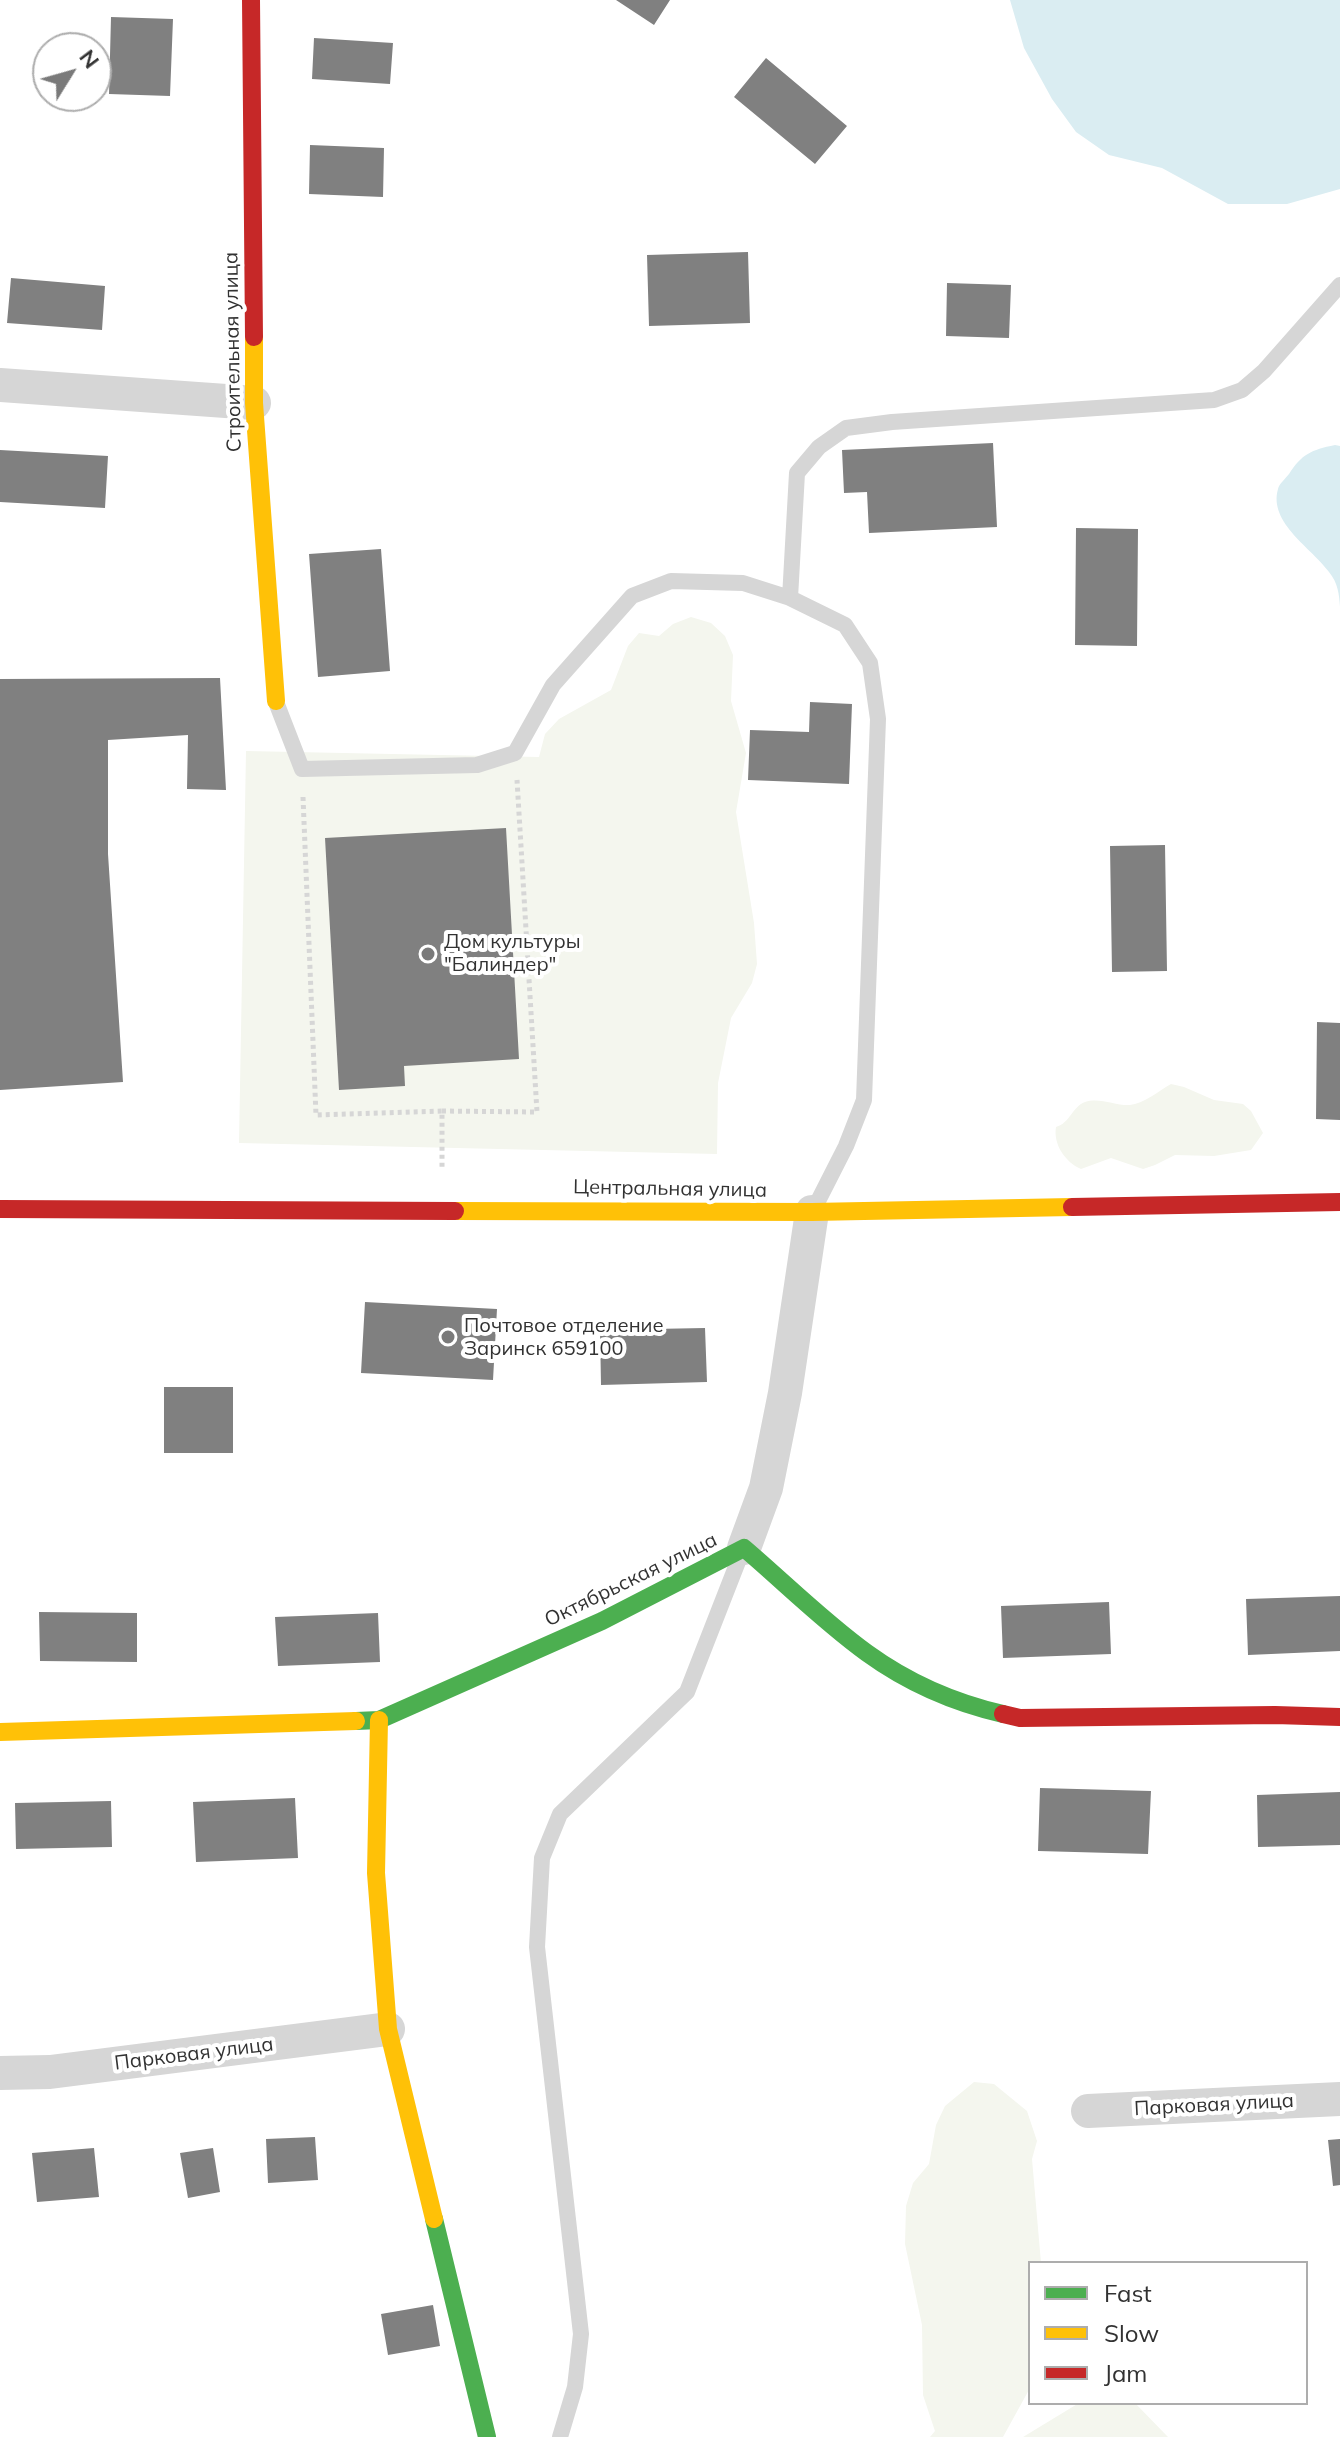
<!DOCTYPE html>
<meta charset="utf-8">
<style>
body{margin:0}
#map{position:relative;width:1340px;height:2437px;overflow:hidden;background:#fff;font-family:Mulish,sans-serif}
canvas{display:block}
.legend{position:absolute;left:1028px;top:2261px;width:280px;height:144px;box-sizing:border-box;background:#fff;border:2px solid #adadad;margin:0;padding:10px 14px;list-style:none;font-size:24px;color:#323232}
.legend li{display:flex;align-items:center;gap:16px;height:40px}
.legend b{width:40px;border:2px solid #adadad}
.north{position:absolute;left:32px;top:32px;width:80px;height:80px;box-sizing:border-box;background:#fff;border:2px solid #adadad;border-radius:50%;rotate:53deg;font-size:22px;font-weight:700;line-height:32px;text-align:center;color:#323232}
.north::after{content:'';display:block;margin:auto;width:28px;height:36px;background:#7a7a7a;clip-path:polygon(50% 0,100% 100%,50% 72%,0 100%)}
</style>
<div id="map">
<canvas width="1340" height="2437"></canvas>
<ul class="legend">
<li><b style="height:10px;background:#4caf50"></b>Fast</li>
<li><b style="height:10px;background:#ffc107"></b>Slow</li>
<li><b style="height:10px;background:#c62828"></b>Jam</li>
</ul>
<div class="north">N</div>
</div>
<script>
const context = document.querySelector('canvas').getContext('2d');
context.lineJoin = 'round';
function paint(path, color) { context.fillStyle = color; context.fill(path, 'evenodd'); }
function strokePath(path, color, width, dash) { context.strokeStyle = color; context.lineWidth = width; context.lineCap = dash ? 'butt' : 'round'; context.setLineDash(dash || []); context.stroke(path); }
function write(font, color, halo, rows, align = 'center') {
  context.font = font + ' Mulish,sans-serif'; context.lineWidth = 8; context.setLineDash([]); context.textBaseline = 'middle'; context.strokeStyle = halo; context.fillStyle = color; for (const [text, x, y, turn = 0] of rows) {
    context.save(); context.translate(x, y); context.rotate((+turn || 0) * Math.PI / 180); context.textAlign = isNaN(turn) ? turn : align; if (halo) context.strokeText(text, 0, 0); context.fillText(text, 0, 0); context.restore();
  }
}
paint(new Path2D(`
 M691,617L711,623L725,636L733,655L731,701L746,753L736,812L754,923L757,964L752,983L731,1018L718,1083L717,1154L239,1143L246,751L539,757L545,734L559,719L611,690L628,646L639,633L659,636L673,624Z
 M1171,1084L1184,1087L1214,1100L1243,1104L1251,1111L1263,1133L1251,1150L1214,1156L1175,1155L1155,1165L1143,1169L1111,1158L1081,1169C1065,1162 1053,1144 1056,1127C1070,1123 1072,1107 1085,1102C1100,1097 1116,1106 1130,1105C1143,1104 1159,1091 1171,1084Z
 M974,2082L994,2084L1027,2111L1037,2141L1032,2159L1041,2263H1030V2388L1003,2437H930L935,2431L923,2395L922,2325L905,2244L906,2206L913,2183L929,2164L936,2125L945,2106Z
 M1079,2403H1135L1168,2437H1023Z`), '#f4f6ee');
paint(new Path2D(`
 M1010,0H1340V189L1287,204H1228L1162,168L1109,155L1076,132L1052,99L1024,48Z
 M1335,445L1340,446V607C1339,594 1338,583 1329,572C1313,549 1268,523 1278,489C1279,484 1286,478 1289,474C1302,454 1311,450 1335,445Z`), '#daedf2');
paint(new Path2D(`
 M616,0H670L654,25Z
 M111,17L173,19L170,96L109,94Z
 M314,38L393,43L390,84L312,79Z
 M766,58L847,126L815,164L734,97Z
 M310,145L384,148L383,197L309,194Z
 M748,252L750,323L649,326L647,255Z
 M11,278L105,286L102,330L7,323Z
 M947,283L1011,285L1009,338L946,336Z
 M993,443L997,527L869,533L867,492L844,493L842,450Z
 M0,450L108,456L105,508L0,502Z
 M1076,528L1138,529L1137,646L1075,645Z
 M381,549L390,671L318,677L309,554Z
 M220,678L226,790L187,789L188,735L108,740V854L123,1082L0,1090V679Z
 M810,702L852,704L849,784L748,780L750,730L809,732Z
 M506,828L519,1059L404,1066L405,1086L339,1090L325,838Z
 M1165,845L1167,971L1112,972L1110,846Z
 M1317,1022L1340,1023V1120L1316,1119Z
 M365,1302L497,1309L493,1380L361,1373Z
 M705,1328L707,1382L601,1385L600,1330Z
 M164,1387H233V1453H164Z
 M1340,1596V1651L1248,1655L1246,1599Z
 M1109,1602L1111,1654L1003,1658L1001,1606Z
 M39,1612L137,1613V1662L40,1661Z
 M378,1613L380,1662L278,1666L275,1617Z
 M1040,1788L1151,1791L1148,1854L1038,1851Z
 M1340,1792V1845L1258,1847L1257,1795Z
 M295,1798L298,1858L196,1862L193,1802Z
 M111,1801L112,1847L16,1849L15,1803Z
 M315,2137L318,2180L268,2183L266,2139Z
 M1340,2139V2185L1333,2186L1328,2140Z
 M94,2148L99,2197L37,2202L32,2153Z
 M213,2148L220,2192L188,2198L180,2153Z
 M433,2305L440,2346L388,2355L381,2314Z`), '#808080');
strokePath(new Path2D(`
 M303,797L316,1115L442,1111V1169
 M442,1111L537,1112L517,780`), '#d6d6d6', 5, [4, 4]);
strokePath(new Path2D(`
 M790,598L797,473L819,447L846,428L892,422L1214,400L1242,390L1264,371L1340,285
 M276,702L302,769L477,765L515,753L553,685L632,596L671,581L743,583L790,598L845,625L870,663L878,719L864,1100L846,1146L815,1207
 M560,2437L575,2387L581,2334L537,1947L542,1858L560,1814L687,1692L739,1559`), '#d6d6d6', 16);
strokePath(new Path2D(`
 M0,385L254,403
 M744,1548L766,1488L785,1393L812,1212
 M0,2073L50,2072L388,2029
 M1088,2111L1340,2099`), '#d6d6d6', 34);
strokePath(new Path2D(`
 M356,1721L379,1720L602,1621L744,1548C785,1583 824,1622 867,1653C907,1682 955,1703 1003,1714
 M434,2219L487,2437`), '#4caf50', 18);
strokePath(new Path2D(`
 M254,337V403L276,701
 M455,1211L812,1212L1072,1207
 M379,1720L376,1873L388,2029L434,2219
 M0,1732L356,1721`), '#ffc107', 18);
strokePath(new Path2D(`
 M251,0L254,337
 M1072,1207L1340,1202
 M0,1209L455,1211
 M1003,1714L1020,1718L1275,1715L1340,1717`), '#c62828', 18);
for (const [x, y, r, color] of [
 [428,954,8,"#7a7a7a"],
 [448,1337,8,"#7a7a7a"]
]) { const dot = new Path2D(); dot.arc(x, y, r, 0, 2 * Math.PI); context.fillStyle = color; context.fill(dot); strokePath(dot, '#fff', 3); }
write('20px', '#323232', '#fff', [
 ["Строительная улица",233,352,-91],
 ["Центральная улица",670,1189,1],
 ["Октябрьская улица",631,1580,-26],
 ["Парковая улица",194,2054,-7],
 ["Парковая улица",1214,2105,-3]
]);
write('20px', '#323232', '#fff', [
 ["Дом культуры",444,942],
 ["\"Балиндер\"",444,965],
 ["Почтовое отделение",464,1326],
 ["Заринск 659100",464,1349]
], 'left');
</script>
